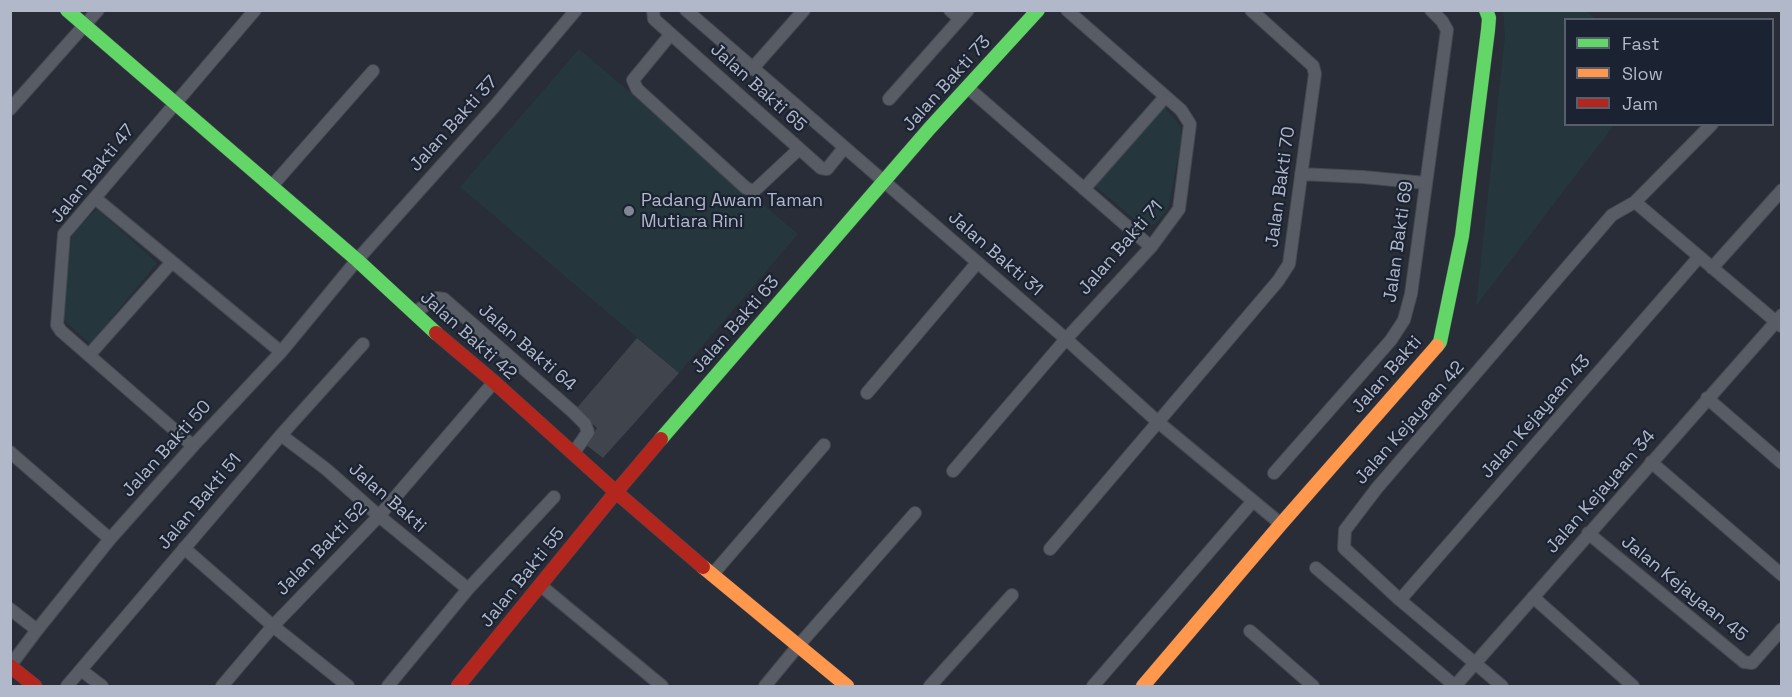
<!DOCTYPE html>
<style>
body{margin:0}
#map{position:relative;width:1792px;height:697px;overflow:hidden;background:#282d37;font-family:"Space Grotesk",sans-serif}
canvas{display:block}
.frame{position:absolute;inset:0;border:12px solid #b1b8c9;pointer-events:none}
.legend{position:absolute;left:1564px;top:18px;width:210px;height:108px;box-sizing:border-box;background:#1b2232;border:2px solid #575e6e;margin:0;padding:8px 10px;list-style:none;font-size:18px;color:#b1b8c9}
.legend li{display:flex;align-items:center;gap:12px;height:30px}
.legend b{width:30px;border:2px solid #575e6e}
</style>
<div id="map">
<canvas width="1792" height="697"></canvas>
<div class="frame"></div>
<ul class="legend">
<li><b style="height:8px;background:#63d668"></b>Fast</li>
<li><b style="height:8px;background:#ff974d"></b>Slow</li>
<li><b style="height:8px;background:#b3261e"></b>Jam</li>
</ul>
</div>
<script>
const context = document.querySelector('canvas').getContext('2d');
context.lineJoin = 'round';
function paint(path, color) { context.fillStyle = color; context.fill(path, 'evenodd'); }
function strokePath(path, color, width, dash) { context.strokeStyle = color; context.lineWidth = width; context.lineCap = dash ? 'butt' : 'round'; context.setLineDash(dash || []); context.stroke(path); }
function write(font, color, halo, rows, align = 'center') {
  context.font = font + ' "Space Grotesk",sans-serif'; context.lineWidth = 4.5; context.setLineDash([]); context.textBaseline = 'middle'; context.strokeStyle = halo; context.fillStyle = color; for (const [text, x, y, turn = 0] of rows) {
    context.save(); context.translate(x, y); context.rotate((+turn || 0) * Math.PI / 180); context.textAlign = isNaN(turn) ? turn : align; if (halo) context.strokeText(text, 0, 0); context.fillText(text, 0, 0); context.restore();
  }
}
paint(new Path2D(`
 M1503,11H1586L1596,19L1566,20V124L1614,125L1476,306L1505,36Z
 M579,49L798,234L679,373L460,187Z
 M1164,107L1180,126L1182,136L1168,209L1156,223L1146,227L1141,225L1094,185Z
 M97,209L157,263L90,344L63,319L72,233Z`), '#25373d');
paint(new Path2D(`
 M637,338L679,373L603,458L585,444L597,428L576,409Z`), '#40444d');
const street = new Path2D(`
 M653,10L654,19L821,168L827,169L844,148
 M686,10L1066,339L1158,422L1281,524
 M950,10L960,19
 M671,34L633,80L637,89L746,188L754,191L799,149
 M752,69L804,10
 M967,87L1151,247
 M889,99L968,10
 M10,109L98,10
 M1301,174L1363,177L1426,183
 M271,187L373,71
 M1084,189L1165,97
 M95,198L281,352
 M1635,202L1781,326
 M1712,268L1782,190
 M415,312L437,298L444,299L573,412L585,424L588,432L573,454
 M89,355L172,262
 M867,393L977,263
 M1707,398L1782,463
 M281,435L326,469L379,516L468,589
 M193,446L61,331L57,325L64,234L255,10
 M10,452L110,539
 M1651,462L1782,575
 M953,471L1066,339L1151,247L1179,209L1190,124L1181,110L1067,10
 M1274,473L1391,340L1404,320L1411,294L1447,30L1442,21L1431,10
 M1588,533L1744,662L1752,663L1782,629
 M184,548L273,626L348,686
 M1050,549L1278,281L1289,264L1315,74L1313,66L1251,10
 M1316,568L1455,686
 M712,575L824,445
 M540,585L662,686
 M1533,597L1633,686
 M1400,600L1699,257
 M10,609L37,630
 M1250,631L1313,686
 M10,666L37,630L110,539L193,446L281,352L357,260L494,107L576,10
 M81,670L102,686
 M67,686L281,435L363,344
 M222,686L273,626L379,516L494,382
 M388,686L468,589L554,497
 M765,686L798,646L915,513
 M930,686L1012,595
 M1093,686L1253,501
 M1455,686L1782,315
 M1502,686L1400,600L1344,548L1345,530L1377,488L1612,215L1635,202L1712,124`);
const fast = new Path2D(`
 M67,10L357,260L436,333
 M1437,346L1440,342L1462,236L1488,30L1489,18L1486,10
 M661,439L929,129L1038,10`);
const slow = new Path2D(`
 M703,567L847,686
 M1143,686L1281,524L1437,346`);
const jam = new Path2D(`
 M436,333L494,382L616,492L703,567
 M10,666L35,686
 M458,686L616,492L661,439`);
strokePath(street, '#444850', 14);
strokePath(fast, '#444850', 15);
strokePath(slow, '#444850', 15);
strokePath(jam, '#444850', 15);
strokePath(street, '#585c65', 12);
strokePath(fast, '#63d668', 14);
strokePath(slow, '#ff974d', 14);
strokePath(jam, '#b3261e', 14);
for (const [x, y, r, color] of [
 [629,211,6,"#818796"]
]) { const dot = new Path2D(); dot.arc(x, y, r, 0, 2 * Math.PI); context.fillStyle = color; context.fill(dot); strokePath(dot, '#1b2232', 2); }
write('18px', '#b1b8c9', '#1b2232', [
 ["Jalan Bakti 73",947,84,-48],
 ["Jalan Bakti 65",758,88,42],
 ["Jalan Bakti 37",454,124,-48],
 ["Jalan Bakti 47",93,174,-51],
 ["Jalan Bakti 70",1281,187,-82],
 ["Jalan Bakti 69",1399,242,-82],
 ["Jalan Bakti 71",1121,248,-49],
 ["Jalan Bakti 31",995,254,41],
 ["Jalan Bakti 63",736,325,-49],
 ["Jalan Bakti 42",468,336,42],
 ["Jalan Bakti 64",527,348,41],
 ["Jalan Bakti",1387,375,-49],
 ["Jalan Kejayaan 43",1536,417,-49],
 ["Jalan Kejayaan 42",1410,423,-49],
 ["Jalan Bakti 50",167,449,-48],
 ["Jalan Kejayaan 34",1601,492,-49],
 ["Jalan Bakti",387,498,41],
 ["Jalan Bakti 51",200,502,-50],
 ["Jalan Bakti 52",322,549,-46],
 ["Jalan Bakti 55",523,578,-51],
 ["Jalan Kejayaan 45",1684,589,39]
]);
write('18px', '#b1b8c9', '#1b2232', [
 ["Padang Awam Taman",641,201],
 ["Mutiara Rini",641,222]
], 'left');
</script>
